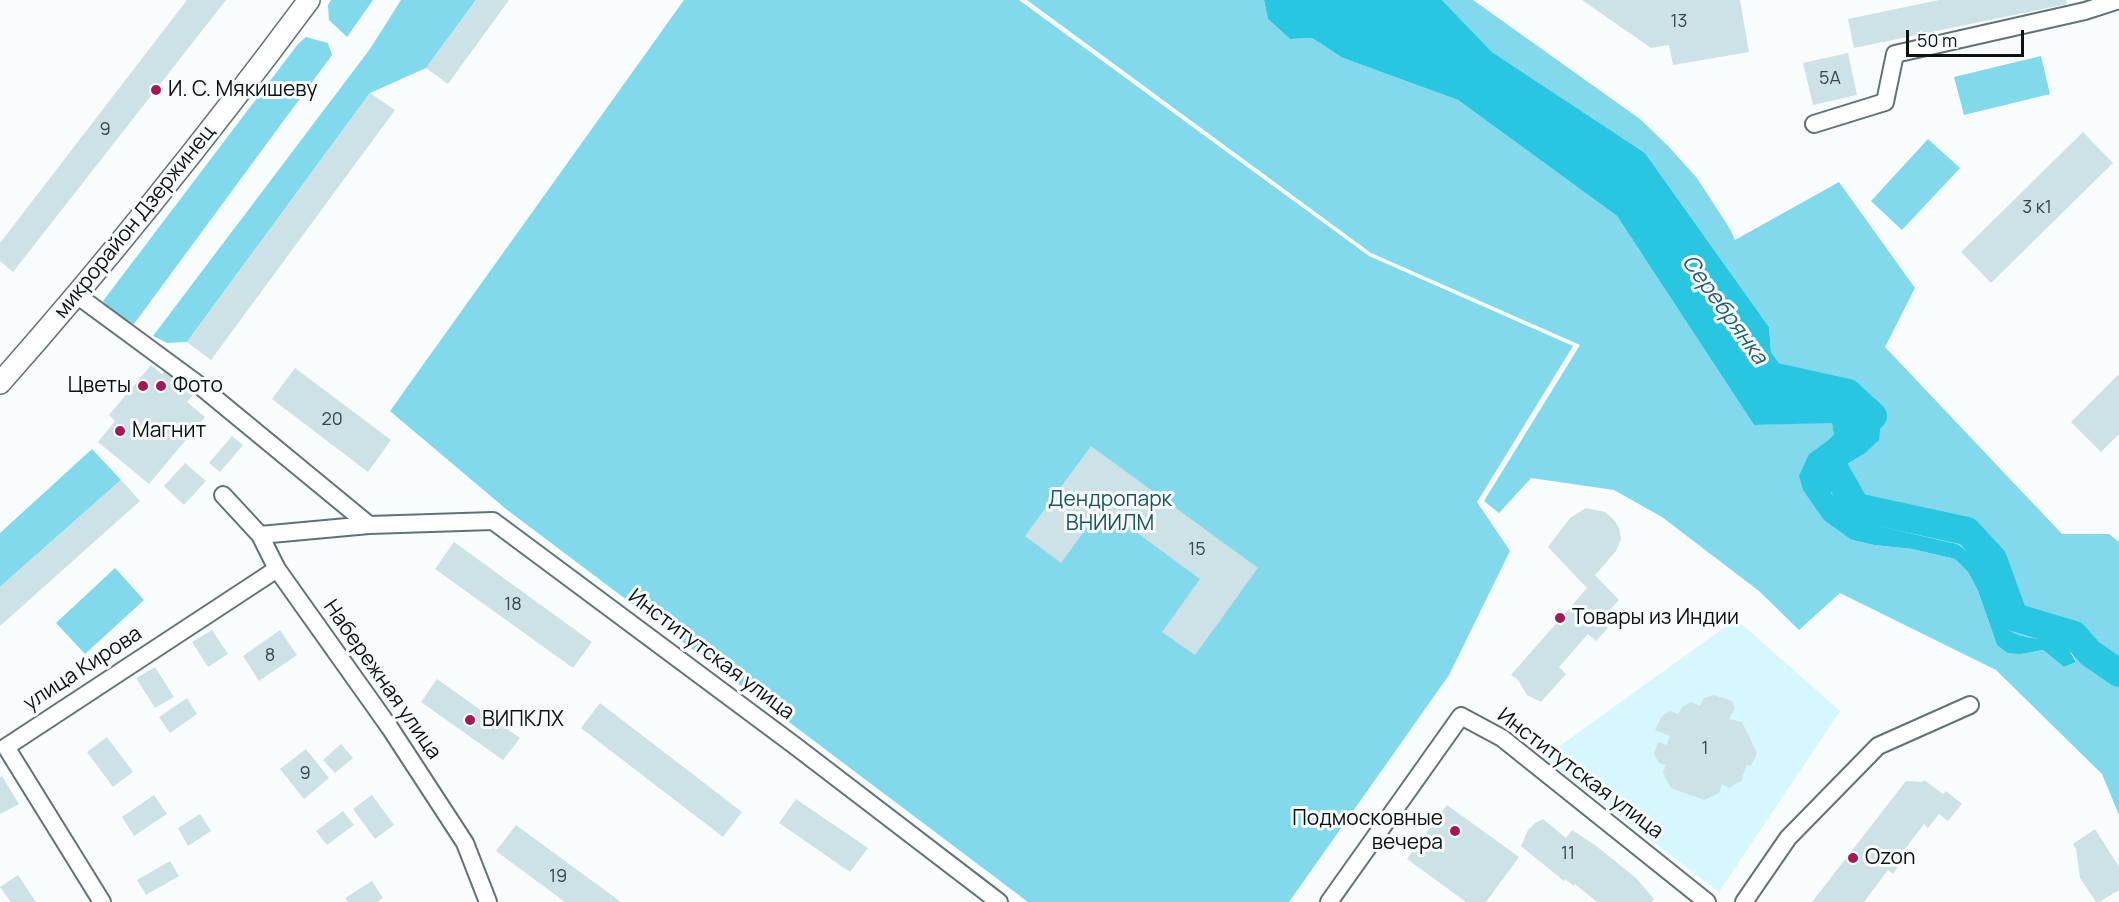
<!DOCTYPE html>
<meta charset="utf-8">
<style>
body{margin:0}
#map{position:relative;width:2119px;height:902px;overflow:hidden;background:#f8fcfd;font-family:Manrope,sans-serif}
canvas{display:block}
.scale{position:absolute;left:1906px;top:30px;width:118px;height:27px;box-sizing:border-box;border:3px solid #0a1213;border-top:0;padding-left:8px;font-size:18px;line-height:21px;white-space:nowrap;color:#0a1213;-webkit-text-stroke:4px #f8fcfd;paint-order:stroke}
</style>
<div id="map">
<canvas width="2119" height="902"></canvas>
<div class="scale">50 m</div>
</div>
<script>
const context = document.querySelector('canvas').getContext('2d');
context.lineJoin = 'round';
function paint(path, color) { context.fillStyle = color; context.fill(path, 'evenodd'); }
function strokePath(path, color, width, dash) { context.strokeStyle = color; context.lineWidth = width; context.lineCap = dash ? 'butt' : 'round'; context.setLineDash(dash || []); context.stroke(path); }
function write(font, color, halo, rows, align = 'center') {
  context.font = font + ' Manrope,sans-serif'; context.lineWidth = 6; context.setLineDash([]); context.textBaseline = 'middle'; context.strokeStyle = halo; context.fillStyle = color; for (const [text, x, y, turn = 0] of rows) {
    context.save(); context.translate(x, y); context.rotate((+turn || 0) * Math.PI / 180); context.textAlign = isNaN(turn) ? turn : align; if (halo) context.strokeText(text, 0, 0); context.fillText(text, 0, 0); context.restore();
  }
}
paint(new Path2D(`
 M1736,619L1840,711L1719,892L1543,758Z`), '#d7f7fe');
paint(new Path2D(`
 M331,0H373L347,37L329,20L328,5Z
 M401,0H476L426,68L370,93L187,342L167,343L153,336L370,49Z
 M684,0H1019L1369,256L1573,346L1477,502L1510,551L1449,675L1289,902H1028L506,509L390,411Z
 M1027,0H1264L1268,19L1290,39L1312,38L1343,58L1458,100L1617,216L1754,425L1832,422L1834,436L1809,454L1852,540L1874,545L1912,549L1955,559L1968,572L1978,591L1997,645L2021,654L2043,650L2064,667L2076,662L2071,650L2064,641C2050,640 2020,639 2009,630C1996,617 1999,593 1990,577C1983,564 1969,552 1957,544L1870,524L1846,507L1831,493L1832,473L1864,454V403L1786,389L1773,376L1769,327L1645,153L1492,52L1442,0H1473L1640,119L1668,146L1697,178L1730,229L1735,240L1839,182L1915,288L1885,347L2062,534H2109L2119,542V815L2102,774L1996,670L1840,593L1799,630L1759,591L1662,517L1614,490L1531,478L1499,513L1484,501L1580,345L1371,253Z
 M306,37L328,43L332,55L134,324L115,315L103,301L298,44Z
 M2041,56L2050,94L1964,115L1954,77Z
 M1928,139L1960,168L1902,230L1871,201Z
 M92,449L121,480L0,587V533Z
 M115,568L144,600L85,654L56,623Z`), '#81d9eb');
paint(new Path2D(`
 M1264,0H1442L1492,52L1645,153L1769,327L1773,376L1786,390L1864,403L1881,420L1879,440L1864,454L1832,473L1831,493L1846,507L1870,524L1957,544C1969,552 1983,564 1990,577C1999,593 1996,617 2009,630C2020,639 2051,640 2064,641L2076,662L2064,667L2043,650L2021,654L2008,653L1997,645L1978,591L1968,572L1955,559L1912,549L1874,545L1852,540L1824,520L1803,490L1799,476L1809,454L1834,436L1832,423L1754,425L1617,216L1458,100L1343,58L1312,38L1290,39L1268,19Z`), '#28c6e1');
strokePath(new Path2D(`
 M1749,346L1771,376L1848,393L1873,416L1829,459L1856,507L1967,531L1993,559L2014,617L2074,635L2090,653L2119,673`), '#28c6e1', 28);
paint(new Path2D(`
 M187,0H226L13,272L0,261V243Z
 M476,0H509L448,84L426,68Z
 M1582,0H1740L1749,52L1673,65L1669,45L1651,48Z
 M1939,0H2066L2067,4L1854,48L1848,19Z
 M1848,53L1857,95L1813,105L1803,63Z
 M370,93L395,110L211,360L187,342Z
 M2083,132L2113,163L1991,283L1961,252Z
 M151,365L162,374L168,367L197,391L187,402L205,417L149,484L98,442L115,421L109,415Z
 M295,368L391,440L368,472L272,399Z
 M2119,374V434L2101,452L2071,422Z
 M232,436L243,445L220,472L209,463Z
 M1091,446L1258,568L1195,655L1162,632L1200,579L1102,507L1061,563L1025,536Z
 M185,463L206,481L184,505L164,486Z
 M121,480L140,501L0,626V587Z
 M1586,508L1605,512L1614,520L1619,528L1621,539L1616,551L1595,575L1619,600L1600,621L1608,628L1596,641L1588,634L1559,667L1566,674L1541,702L1527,695L1518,680L1511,675L1587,588L1548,547L1570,518Z
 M454,542L592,642L573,668L435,569Z
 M212,630L228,654L208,667L192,642Z
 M280,630L297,655L259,681L243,656Z
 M155,667L174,697L155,708L136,678Z
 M437,679L520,738L503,760L421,702Z
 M1714,695L1732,701L1735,708L1729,719L1742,722L1757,753L1751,766L1747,765L1741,781L1729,788L1722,784L1719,793L1704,800L1671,788L1663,773L1666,765L1659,763L1654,754L1658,742L1667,745L1670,736L1655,730L1662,716L1670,711L1678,714L1682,707L1691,702L1700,706L1704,698Z
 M187,698L197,714L170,733L159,717Z
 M600,703L742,812L723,837L581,728Z
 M107,737L133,772L113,787L87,752Z
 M341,744L353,758L335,773L323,760Z
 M306,749L329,778L304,799L280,769Z
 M2,776L19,804L0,814V777Z
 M1924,780L1943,794L1946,791L1962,804L1948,821L1939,814L1928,828L1924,824L1899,857L1903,860L1893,874L1888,870L1864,902H1812L1906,781L1922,782Z
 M154,795L167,814L134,836L122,817Z
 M372,795L394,825L375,839L353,809Z
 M796,799L868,848L850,872L779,823Z
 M1447,805L1519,857L1486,902H1466L1407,859Z
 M343,811L354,825L327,845L316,831Z
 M200,814L211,831L188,846L178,828Z
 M1543,819L1566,838L1572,830L1595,845L1636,878L1654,899L1652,902H1597L1575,884L1574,886L1565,879L1564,881L1521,846L1528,830L1535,823Z
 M516,825L621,902H565L496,851Z
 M2095,829L2119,867V890L2099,902H2096L2080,878L2076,849L2073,844Z
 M170,861L179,876L146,895L137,880Z
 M18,875L36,902H11L0,887Z
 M372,881L383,898L377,902H348L345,898Z`), '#cce2e7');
const minor = new Path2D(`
 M1814,124L1885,102L1895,54L2085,11L2119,0
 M78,296L199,385L369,525
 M223,495L260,535L277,569L390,728L465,843L488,902
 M260,535L369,525L493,521L794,745L999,902
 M102,902L6,747L277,569
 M1329,902L1461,716L1502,738L1707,902
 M1744,902L1788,838L1878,746L1970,705`);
const major = new Path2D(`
 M0,383C109,260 211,132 309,0`);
strokePath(minor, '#5f7377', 20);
strokePath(major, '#5f7377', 24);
strokePath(minor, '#fff', 16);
strokePath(major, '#fff', 21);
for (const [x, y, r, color] of [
 [156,90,6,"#a71754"],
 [143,386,6,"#a71754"],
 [161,386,6,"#a71754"],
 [120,431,6,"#a71754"],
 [1560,618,6,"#a71754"],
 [470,720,6,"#a71754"],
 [1455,831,6,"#a71754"],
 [1853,858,6,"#a71754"]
]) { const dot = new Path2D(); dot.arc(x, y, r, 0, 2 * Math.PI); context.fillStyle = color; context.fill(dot); strokePath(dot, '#f8fcfd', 2); }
write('18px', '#3a4648', null, [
 ["13",1679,22],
 ["5А",1830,79],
 ["9",105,130],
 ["3 к1",2037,208],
 ["20",332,420],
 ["15",1197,550],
 ["18",513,605],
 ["8",270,656],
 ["1",1705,749],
 ["9",305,774],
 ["11",1568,854],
 ["19",558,877]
]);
write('21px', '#0a1213', '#f8fcfd', [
 ["И. С. Мякишеву",168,90],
 ["Цветы",131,386,"right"],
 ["Фото",173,386],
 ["Магнит",132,431],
 ["Товары из Индии",1572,618],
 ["ВИПКЛХ",482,720],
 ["Подмосковные",1443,819,"right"],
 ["вечера",1443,843,"right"],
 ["Ozon",1865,858]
], 'left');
write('21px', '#0a1213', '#f8fcfd', [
 ["микрорайон Дзержинец",135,222,-51],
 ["Институтская улица",711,655,37],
 ["улица Кирова",83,669,-33],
 ["Набережная улица",382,680,55],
 ["Институтская улица",1580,774,37]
]);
write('21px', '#185560', '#f8fcfd', [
 ["Дендропарк",1110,500],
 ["ВНИИЛМ",1110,524]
]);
write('italic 22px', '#235d69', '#f8fcfd', [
 ["Серебрянка",1724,310,54]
]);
</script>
